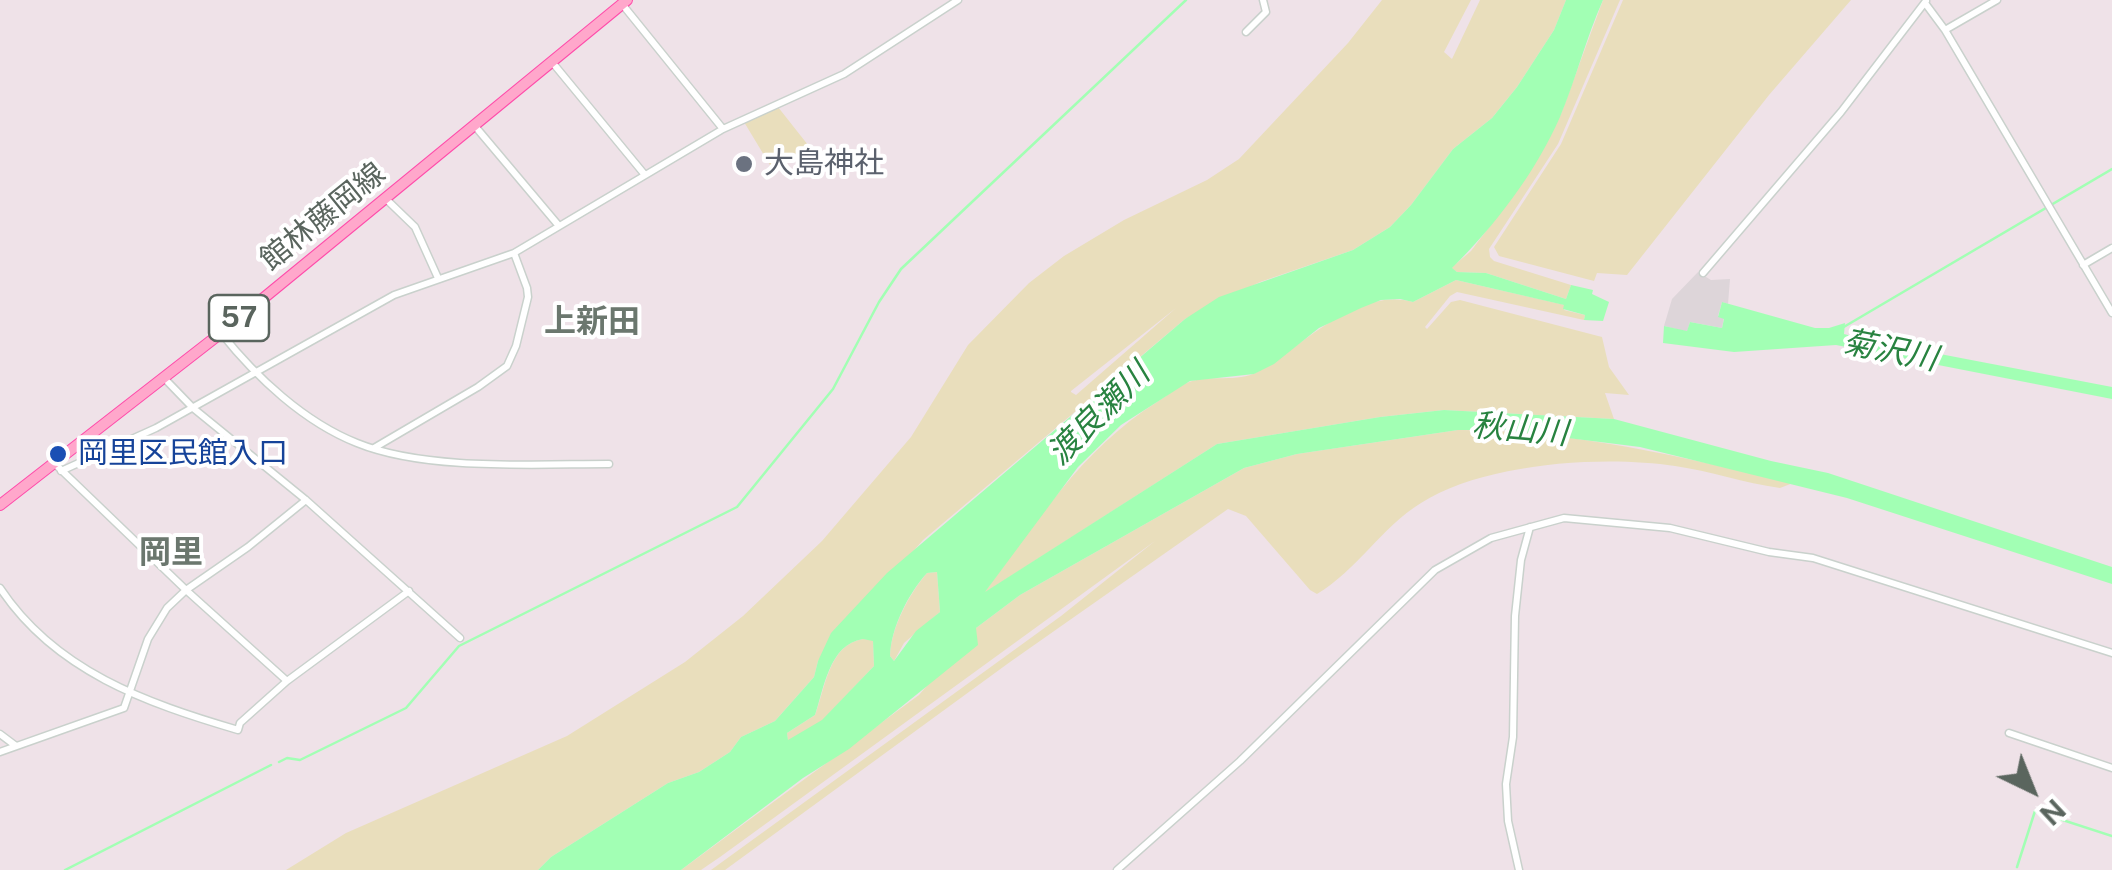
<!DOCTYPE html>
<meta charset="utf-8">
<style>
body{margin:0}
#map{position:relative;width:2112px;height:870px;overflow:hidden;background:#efe2e8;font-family:"Public Sans",sans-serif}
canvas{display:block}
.north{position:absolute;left:1982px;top:740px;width:100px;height:100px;-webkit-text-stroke:8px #fff;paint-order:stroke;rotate:137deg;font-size:28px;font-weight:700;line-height:40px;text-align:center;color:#5a655e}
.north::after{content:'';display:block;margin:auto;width:35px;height:45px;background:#5a655e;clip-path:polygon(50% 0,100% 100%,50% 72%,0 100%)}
</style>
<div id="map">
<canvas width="2112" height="870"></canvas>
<div class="north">N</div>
</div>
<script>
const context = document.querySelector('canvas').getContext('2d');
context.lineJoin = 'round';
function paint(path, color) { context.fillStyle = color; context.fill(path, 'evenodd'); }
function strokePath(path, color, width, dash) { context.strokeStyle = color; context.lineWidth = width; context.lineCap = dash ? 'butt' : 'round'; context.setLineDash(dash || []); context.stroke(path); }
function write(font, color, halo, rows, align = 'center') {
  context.font = font + ' "Public Sans","Noto Sans JP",sans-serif'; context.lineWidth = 8; context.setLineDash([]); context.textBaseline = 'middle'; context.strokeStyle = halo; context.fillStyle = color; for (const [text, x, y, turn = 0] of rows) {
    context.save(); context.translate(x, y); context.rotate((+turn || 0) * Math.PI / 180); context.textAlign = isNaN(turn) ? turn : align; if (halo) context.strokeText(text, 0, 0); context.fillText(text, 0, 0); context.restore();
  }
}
paint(new Path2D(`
 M1698,272L1711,280L1730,279L1728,304L1722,302L1718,316L1724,318L1722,328L1690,322L1687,332L1664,326L1672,299Z`), '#ddd5d9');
paint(new Path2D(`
 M1382,0H1471L1444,52L1452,59L1480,0H1566L1554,30L1517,87L1492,118L1453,149L1411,205L1390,227L1353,250L1260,282L1185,319L923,540L818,661L814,677L775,721L741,737L730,752L699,772L668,783L551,857L538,870H286L346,833L567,736L685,662L743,616L822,541L911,437L968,345L1029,283L1064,256L1124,220L1207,180L1239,159L1348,43ZM1176,308L1076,395L1071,392V391Z
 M1603,0H1620L1558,144L1489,249L1490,257L1494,261L1571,285L1566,299L1486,273L1457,272L1451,268L1471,251L1501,211L1561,114Z
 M1623,0H1851L1769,95L1627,275L1597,273L1594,281L1499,256L1494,247L1561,144Z
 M778,107L808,145L773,170L744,122Z
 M1456,280L1565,305L1564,310L1585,315L1584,320L1457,292L1450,296L1425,327L1427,329L1451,302L1460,300L1602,337L1609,367L1629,395L1605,393L1614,419L1444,410L1380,417L1217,444L983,594C1036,523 1081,450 1157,402C1167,396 1178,386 1189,382C1210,374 1238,383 1257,372C1305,346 1354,287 1413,302Z
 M1458,430C1571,430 1683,457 1793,483L1780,488C1744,483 1710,471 1675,466C1602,455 1484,463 1421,503C1382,527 1356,571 1317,594L1310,590L1246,516L1228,509L1010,662L725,870H711L1061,616L1155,541L720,857L701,870H681L919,695L976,628L1020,595L1244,468L1297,454Z
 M937,572L940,612L904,643L894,661L890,656C891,628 909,594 927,573Z
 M863,639L873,640L874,666L822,721L788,741L787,733L815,715C825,689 829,644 863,639Z`), '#e9debc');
paint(new Path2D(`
 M1566,0H1603C1586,38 1576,79 1560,117C1536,172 1494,227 1452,268L1457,272L1486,273L1566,299L1571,285L1593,290L1592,294L1609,302L1603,321L1584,320L1585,315L1563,309L1564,305L1456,280L1413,302L1400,299L1381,300L1361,308L1319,328L1274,364L1254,374L1190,381L1121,425L1078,467L985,592L1217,444L1380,417L1444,410L1614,419L1771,461L1828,473L2112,567V584L1847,498L1640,447L1504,430H1458L1297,454L1244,468L1020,595L976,628L978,645L849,749L803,778L681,870H538L551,857L668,783L699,772L730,752L741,737L775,721L814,677L818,661L831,633L887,573L1185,319L1219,297L1353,250L1390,227L1411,205L1453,149L1492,118L1517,87L1554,30ZM937,572L940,612L916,631L894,661L890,656C891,628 908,594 927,573ZM863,639L873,641L874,666L822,720L788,740L787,733L815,715C824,689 829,644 863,639Z
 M1722,302L1815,328H1829L1845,323L1844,334L1867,340L2112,387V399L1836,345L1734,352L1663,343L1664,326L1687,331L1690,322L1722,328L1724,319L1718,317Z`), '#a2ffb4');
strokePath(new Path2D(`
 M1842,328L2112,169
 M279,762L287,758L300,760L406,708L459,646L737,507L833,389L879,302L901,269L1186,0
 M2017,867L2035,811L2112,836
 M65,870L271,765`), '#a2ffb4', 2.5);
const street = new Path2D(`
 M1925,3L1945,30L2112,313
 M622,4L723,129
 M1945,30L1997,0
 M1246,32L1266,12L1263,0
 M552,62L645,175
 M474,125L559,226
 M386,199L415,227L438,278
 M2083,265L2112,248
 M1703,273L1841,112L1926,1
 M221,333C256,377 304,422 357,443C426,471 535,464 609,464
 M164,378L193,408L306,500L460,638
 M374,448L478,387L507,366L516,346L528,297L527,288L514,253
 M54,463L186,590L287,681
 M61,471L156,428L394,295L514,253L723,129L844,74L958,0
 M0,588C55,671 146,703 238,730L240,723L287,681L409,591
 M2009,733L2112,768
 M0,734L16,746
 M0,752L124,708L148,639L167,608L186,590L248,547L306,500
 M1117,870L1240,761L1435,570L1491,538L1564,518L1670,528L1769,552L1813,558L2112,653
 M1519,870L1508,821L1506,784L1513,737L1515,616L1521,560L1530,527`);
const primary = new Path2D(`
 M0,505L221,333L627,0`);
strokePath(street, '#c9d1cc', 9);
strokePath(primary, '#ff4baa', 12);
strokePath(street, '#fff', 6);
strokePath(primary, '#ffa7cb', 10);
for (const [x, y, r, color] of [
 [744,164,10,"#6b7280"],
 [58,454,10,"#1a4fb4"]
]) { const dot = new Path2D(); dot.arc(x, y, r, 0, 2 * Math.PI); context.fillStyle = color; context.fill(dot); strokePath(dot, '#fff', 4); }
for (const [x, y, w] of [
 [239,318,60]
]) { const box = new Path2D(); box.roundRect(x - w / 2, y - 23, w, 46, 8); context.fillStyle = '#fff'; context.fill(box); strokePath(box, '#5a655e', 2.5); }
write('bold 28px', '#5a655e', null, [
 ["57",239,318]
]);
write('30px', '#5b616d', '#fff', [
 ["大島神社",764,164]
], 'left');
write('30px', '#5a655e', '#fff', [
 ["館林藤岡線",323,217,-39]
]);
write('30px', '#164399', '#fff', [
 ["岡里区民館入口",78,454]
], 'left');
write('bold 32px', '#6b776e', '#fff', [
 ["上新田",592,322],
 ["岡里",171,553]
]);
write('italic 32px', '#288340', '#fff', [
 ["菊沢川",1890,351,11],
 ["渡良瀬川",1099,414,-45],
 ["秋山川",1520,430,5]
]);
</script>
